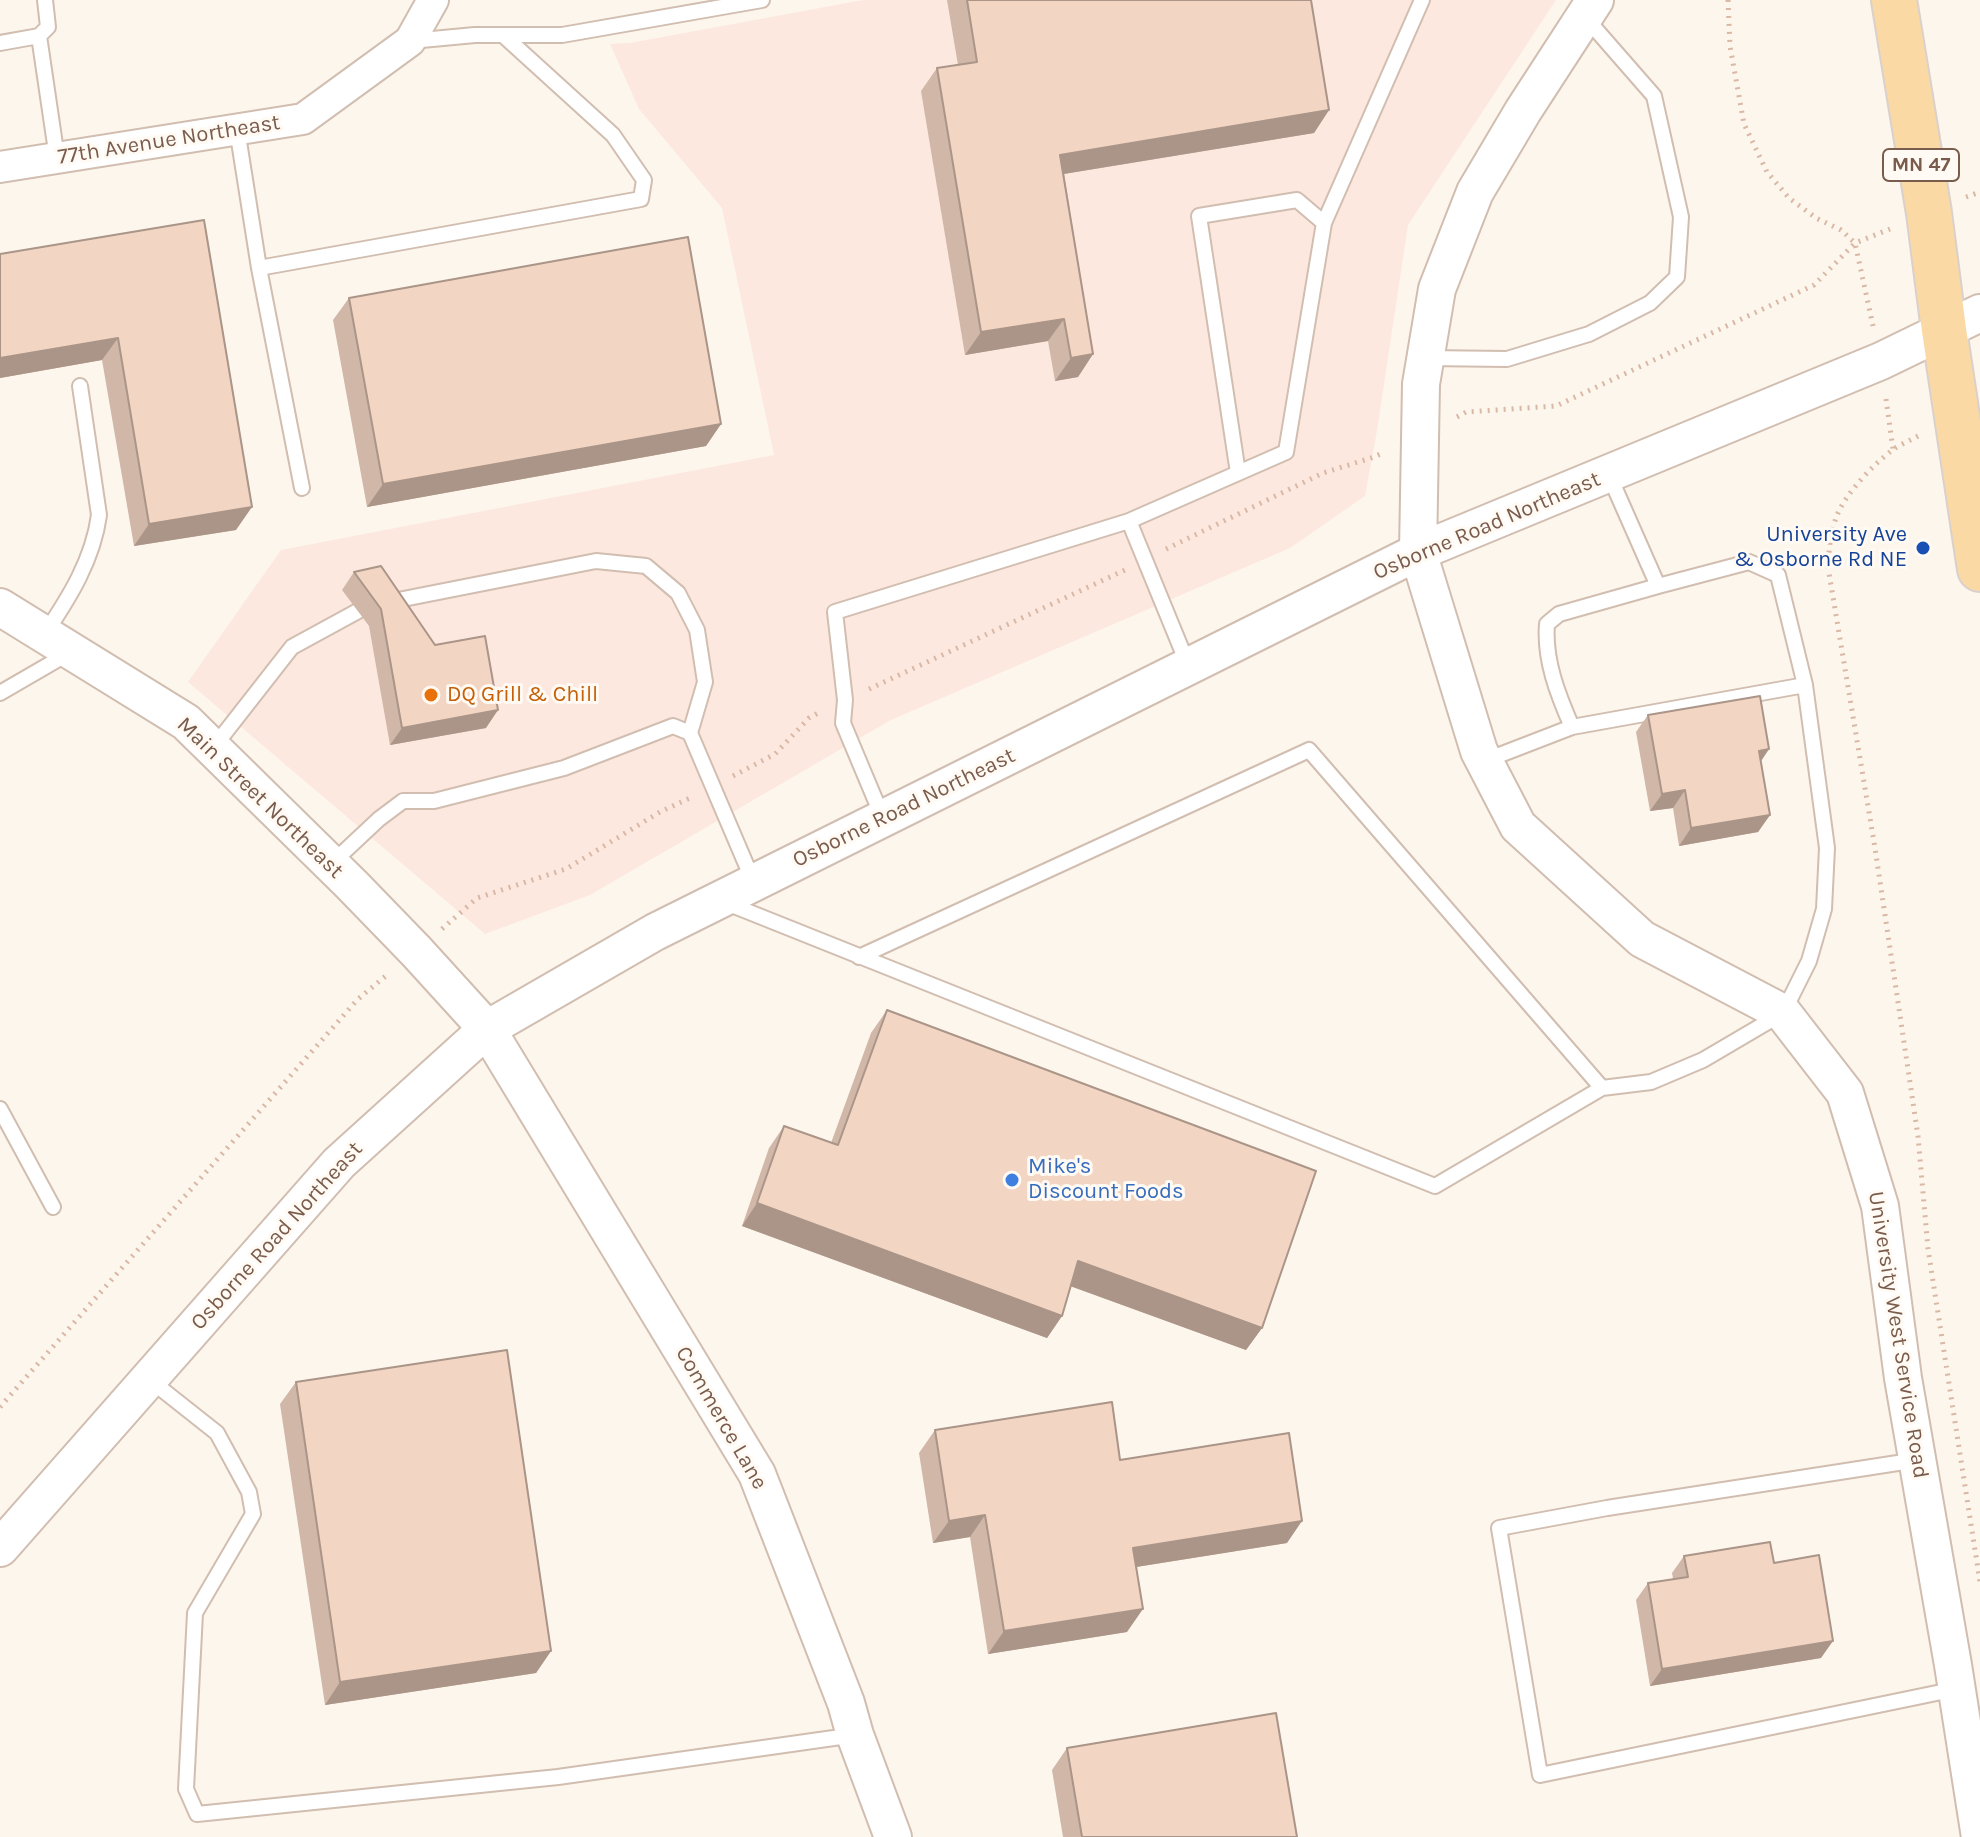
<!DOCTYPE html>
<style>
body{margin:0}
canvas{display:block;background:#fdf6ec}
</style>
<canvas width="1980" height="1837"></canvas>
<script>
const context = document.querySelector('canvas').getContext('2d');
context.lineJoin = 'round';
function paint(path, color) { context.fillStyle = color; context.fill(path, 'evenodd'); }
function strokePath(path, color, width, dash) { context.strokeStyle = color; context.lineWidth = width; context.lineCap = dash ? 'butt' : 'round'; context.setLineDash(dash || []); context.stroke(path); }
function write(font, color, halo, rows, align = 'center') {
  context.font = font + ' Karla,sans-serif'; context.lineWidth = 6; context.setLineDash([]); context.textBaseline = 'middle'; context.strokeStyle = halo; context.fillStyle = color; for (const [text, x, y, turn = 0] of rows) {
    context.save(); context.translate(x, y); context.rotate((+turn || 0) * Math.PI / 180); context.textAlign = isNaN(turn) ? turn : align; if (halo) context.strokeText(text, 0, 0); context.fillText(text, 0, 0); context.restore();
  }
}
paint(new Path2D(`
 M863,0H1556L1408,225L1377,431L1365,496L1290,548L891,720L590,895L485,934L188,682L281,550L774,455L722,208L639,109L610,44L630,43Z`), '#fde8e0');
const service = new Path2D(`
 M39,36L57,158
 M411,41L475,35H562L762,0
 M0,43L39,36L48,27L45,0
 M237,129L259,268L302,488
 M259,268L641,199L644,180L613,135L503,35
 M1425,358L1507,359L1589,334L1650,303L1677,277L1681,217L1654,96L1585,17
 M1238,473L1199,216L1297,200L1324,223
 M1129,521L1188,665
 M388,602L596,561L646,566L678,593L697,630L705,682L690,733
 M44,635C69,598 93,560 99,515L80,386
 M0,693L69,653
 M1572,727C1558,695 1544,660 1547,624L1559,614L1658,586
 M213,748L292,647L358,611
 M1484,761L1572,727L1805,685L1778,575L1749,562L1658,586L1609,475
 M882,816L843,723L845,700L835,612L1129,521L1286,452L1324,223L1422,0
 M331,864L379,819L403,801H434L564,768L673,726L690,733L754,883
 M724,902L1435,1186L1602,1088
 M859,957L1309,750L1602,1088L1651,1082L1703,1060L1783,1013L1809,961L1824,909L1827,848L1805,685
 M0,1109L53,1207
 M150,1380L217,1433L249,1492L253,1514L195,1613L186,1789L197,1814L558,1777L855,1735
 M1917,1460L1607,1508L1499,1528L1540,1775L1956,1689`);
const minor = new Path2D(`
 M0,167L303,119L410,41L433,0`);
const tertiary = new Path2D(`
 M1595,0L1523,111L1475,192L1437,289L1421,384L1418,552L1479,751L1518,826L1642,939L1783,1013L1845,1093L1880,1206L1903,1378L1953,1665L1980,1837
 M0,607L186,722L352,885L416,951L487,1029L757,1474L846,1703L855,1735L893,1837
 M0,1548L339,1163L487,1029L655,932L1418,552L1881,361L1980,313`);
const primary = new Path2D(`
 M1894,0L1929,213L1944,330L1980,569`);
strokePath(service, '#d1beb0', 18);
strokePath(minor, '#d1beb0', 34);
strokePath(tertiary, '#d1beb0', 40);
strokePath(primary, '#dad1cd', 48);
strokePath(new Path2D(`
 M1728,0L1730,46L1744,124L1767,172L1789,198L1816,218L1841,230L1855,243L1873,326
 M1966,197L1980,192
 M1886,399L1893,449
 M1457,417L1466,412L1556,406L1814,285L1855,243L1890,229
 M1918,436C1909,441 1899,445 1891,451C1872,466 1844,495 1836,518C1830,534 1829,550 1828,567L1875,848L1918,1136L1928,1249L1980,1582
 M1166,549L1323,473L1371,458L1383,453
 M869,689L1125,570
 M733,776L775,754L809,718L820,712
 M442,929L477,898L566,869L660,812L692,797
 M0,1407L357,1000L388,974`), '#d9b8a5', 5, [2, 6]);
strokePath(service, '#fff', 14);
strokePath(minor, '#fff', 30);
strokePath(tertiary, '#fff', 36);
strokePath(primary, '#fbd9a5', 44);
paint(new Path2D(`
 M947,0H1311L1329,110L1314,133L1064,174L1093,354L1078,377L1055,381L1048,341L965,355L921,91L937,68L958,65Z
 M204,220L236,530L134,546L102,360L0,378Z
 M349,298L721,424L706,446L367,507L333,320Z
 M354,572L435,645L486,728L390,745L369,626L342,590Z
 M1648,715L1769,749L1761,761L1770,815L1758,832L1679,846L1673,808L1650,811L1636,732Z
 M887,1010L1262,1328L1246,1350L1070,1286L1062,1316L1047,1338L742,1226L769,1148L784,1126L831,1143L871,1033Z
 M296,1382L551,1651L536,1673L325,1705L280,1404Z
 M935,1430L1120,1460L1287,1543L1136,1567L1127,1632L988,1654L970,1537L933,1543L919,1453Z
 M1684,1556L1774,1563L1821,1658L1650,1686L1636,1600L1648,1583L1673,1579L1672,1573Z
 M1067,1748L1297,1837H1063L1052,1770Z`), '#d1b7a8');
paint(new Path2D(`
 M1329,110L1314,133L1045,177L1060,155Z
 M1064,319L1048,341L965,355L981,332Z
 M118,338L102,360L0,378V358Z
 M1093,354L1078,377L1055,381L1071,358Z
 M721,424L706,446L367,507L383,484Z
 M252,507L236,530L134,546L149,524Z
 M498,710L486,728L390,745L402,728Z
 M1769,749L1757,767L1759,751Z
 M1685,790L1673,808L1650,811L1662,794Z
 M1770,815L1758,832L1679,846L1691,828Z
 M757,1203L1062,1316L1047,1338L742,1226Z
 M1078,1261L1262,1328L1246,1350L1062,1283Z
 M985,1515L970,1537L933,1543L949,1521Z
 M1302,1521L1287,1543L1117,1570L1133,1548Z
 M1143,1609L1127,1632L988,1654L1004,1631Z
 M1833,1641L1821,1658L1650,1686L1662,1669Z
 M551,1651L536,1673L325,1705L340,1682Z`), '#aa9588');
const building = new Path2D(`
 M967,0H1311L1329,110L1060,155L1093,354L1071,358L1064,319L981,332L937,68L977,62Z
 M204,220L252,507L149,524L118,338L0,358V254Z
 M688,237L721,424L383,484L349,298Z
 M381,566L435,645L485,636L498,710L402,728L381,609L354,572Z
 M1760,696L1769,749L1759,751L1770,815L1691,828L1685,790L1662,794L1648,715Z
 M887,1010L1316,1171L1262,1328L1078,1261L1062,1316L757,1203L784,1126L838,1145Z
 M507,1350L551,1651L340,1682L296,1382Z
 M1112,1402L1120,1460L1289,1433L1302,1521L1133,1548L1143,1609L1004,1631L985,1515L949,1521L935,1430Z
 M1770,1542L1774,1563L1819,1555L1833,1641L1662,1669L1648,1583L1688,1577L1684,1556Z
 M1276,1713L1297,1837H1082L1067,1748Z`);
paint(building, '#f3d5c3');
strokePath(building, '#aa9588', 2);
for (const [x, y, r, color] of [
 [1923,548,8,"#1a4fb4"],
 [431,695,8,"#e8710a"],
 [1012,1180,8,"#3f7fe0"]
]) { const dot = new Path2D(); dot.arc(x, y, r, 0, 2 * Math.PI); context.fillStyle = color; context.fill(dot); strokePath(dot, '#fffaf3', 3); }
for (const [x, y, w] of [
 [1921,165,76]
]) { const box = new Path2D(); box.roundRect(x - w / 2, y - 16, w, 32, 6); context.fillStyle = '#fffaf3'; context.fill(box); strokePath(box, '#7a5c4d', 2); }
write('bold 20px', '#7a5c4d', null, [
 ["MN 47",1921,165]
]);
write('22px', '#7a5c4d', '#fffaf3', [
 ["77th Avenue Northeast",169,140,-9],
 ["Osborne Road Northeast",1487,526,-23],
 ["Main Street Northeast",260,798,44],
 ["Osborne Road Northeast",904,808,-26],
 ["Osborne Road Northeast",277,1236,-48],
 ["University West Service Road",1898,1335,81],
 ["Commerce Lane",721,1418,60]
]);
write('22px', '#164399', '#fffaf3', [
 ["University Ave",1907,535],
 ["& Osborne Rd NE",1907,560]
], 'right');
write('22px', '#c56008', '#fffaf3', [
 ["DQ Grill & Chill",447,695]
], 'left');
write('22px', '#366cbe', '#fffaf3', [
 ["Mike's",1028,1167],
 ["Discount Foods",1028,1192]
], 'left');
</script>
